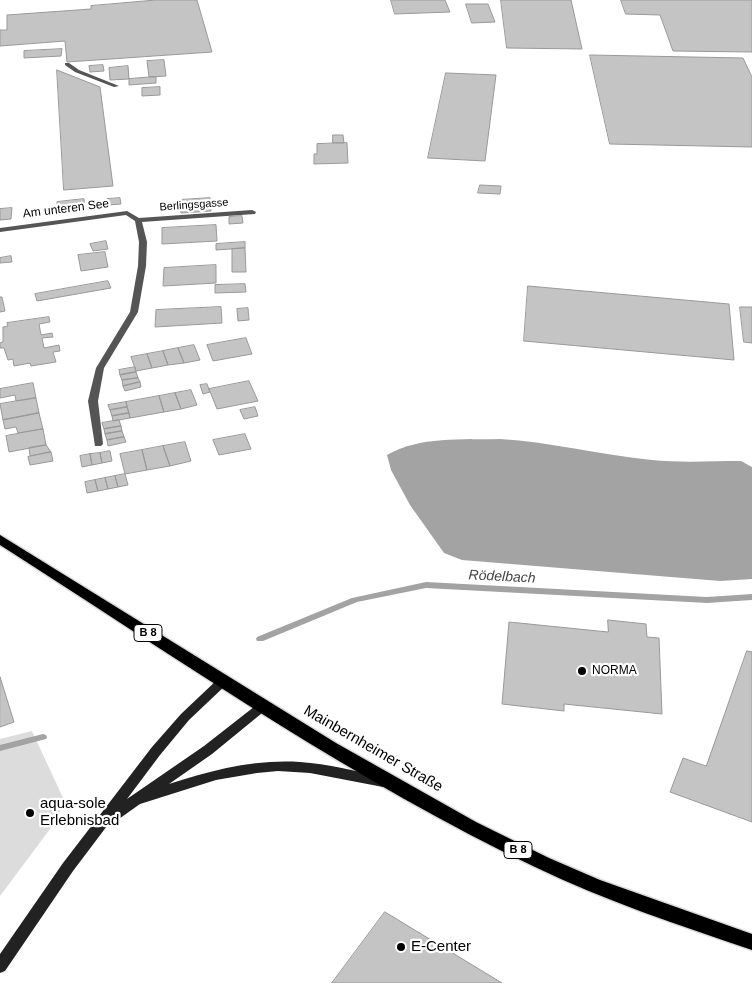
<!DOCTYPE html>
<meta charset="utf-8">
<style>
body{margin:0}
canvas{display:block;background:#fff}
</style>
<canvas width="752" height="983"></canvas>
<script>
const context = document.querySelector('canvas').getContext('2d');
context.lineJoin = 'round';
function paint(path, color) { context.fillStyle = color; context.fill(path, 'evenodd'); }
function strokePath(path, color, width, dash) { context.strokeStyle = color; context.lineWidth = width; context.lineCap = dash ? 'butt' : 'round'; context.setLineDash(dash || []); context.stroke(path); }
function write(font, color, halo, rows, align = 'center') {
  context.font = font + ' Helvetica,sans-serif'; context.lineWidth = 4.5; context.setLineDash([]); context.textBaseline = 'middle'; context.strokeStyle = halo; context.fillStyle = color; for (const [text, x, y, turn = 0] of rows) {
    context.save(); context.translate(x, y); context.rotate((+turn || 0) * Math.PI / 180); context.textAlign = isNaN(turn) ? turn : align; if (halo) context.strokeText(text, 0, 0); context.fillText(text, 0, 0); context.restore();
  }
}
paint(new Path2D(`
 M32,731L65,802L53,825L0,896V739Z`), '#dcdcdc');
paint(new Path2D(`
 M500,439C551,442 601,455 652,460C681,463 712,461 741,461L752,467V579L720,581L462,560L444,553L410,505L391,470L387,455C419,436 463,440 500,439Z`), '#a3a3a3');
paint(new Path2D(`
 M426,582L707,597L752,594V600L707,603L426,588L357,602L263,641H257L256,639L257,637L352,598Z
 M43,734L46,735L47,737L46,739L0,751V745Z`), '#a3a3a3');
const building = new Path2D(`
 M156,0H197L212,52L67,62L65,41L0,46V30H7V15L91,9V6Z
 M391,0H445L450,12L395,14Z
 M501,0H571L582,49L507,48Z
 M621,0H752V52L673,51L660,15L626,14Z
 M466,4H488L495,22L472,23Z
 M62,49L61,56L24,58V51Z
 M590,55L743,58L752,77V147L610,144Z
 M164,60L166,76L149,77L147,61Z
 M103,65L104,71L90,72L89,66Z
 M128,66L129,79L110,80L109,68Z
 M57,70L100,87L113,186L64,190Z
 M446,73L496,75L485,161L428,158Z
 M149,77H156V83L129,85V79Z
 M160,87V95L142,96V88Z
 M333,135H343L344,143H333Z
 M347,143L348,163L314,164V154H317V144Z
 M480,185L501,186L500,194L478,193Z
 M120,198L121,204L108,205L107,199Z
 M210,198L211,211L181,213L180,200Z
 M84,199L85,209L57,211V202Z
 M12,208L11,219L0,220V209Z
 M242,216L243,223L229,224V217Z
 M216,225L217,241L162,244V228Z
 M106,241L108,249L93,251L90,244Z
 M245,242V248L216,250V244Z
 M245,248L246,272H232V249Z
 M105,252L108,267L81,271L78,255Z
 M11,256L12,262L0,263V258Z
 M216,265V283L163,286L164,268Z
 M108,281L111,288L37,301L35,294Z
 M245,284L246,292L215,293V285Z
 M528,286L729,304L734,360L524,341Z
 M0,297H2L5,311L0,312Z
 M221,307L222,323L155,327L156,310Z
 M740,307H752V343L744,342Z
 M248,308L249,320L238,321L237,309Z
 M49,317L50,322L39,324L41,335L52,333L53,337L42,338L44,348L59,345L60,351L53,352L56,362L31,366L30,363L14,366L13,359L8,360L4,348H0V343L3,342V327L8,326L7,323Z
 M246,338L252,354L213,361L207,345Z
 M194,345L200,360L184,363L178,348Z
 M178,348L184,363L168,365L163,351Z
 M163,351L168,365L152,368L147,354Z
 M147,354L152,368L136,371L131,357Z
 M135,367L136,372L120,375L119,370Z
 M136,372L138,378L122,380L120,375Z
 M138,378L140,382L123,386L122,380Z
 M249,381L258,401L217,409L209,389Z
 M140,382L141,387L125,391L123,386Z
 M33,383L36,398L16,401L15,395L0,398V389Z
 M207,384L210,392L203,394L200,385Z
 M191,390L197,405L181,409L175,393Z
 M175,393L181,409L164,412L159,396Z
 M159,396L164,412L130,418L126,402Z
 M36,398L39,413L3,420L0,404Z
 M126,402L127,407L110,410L108,405Z
 M127,407L129,413L112,416L110,410Z
 M255,407L258,416L244,419L240,410Z
 M39,413L43,429L18,433L16,427L5,429L3,420Z
 M129,413L130,418L113,421L112,416Z
 M119,420L121,426L104,429L102,423Z
 M121,426L122,431L105,434L104,429Z
 M43,429L46,445L9,452L6,436Z
 M122,431L124,437L107,440L105,434Z
 M245,434L251,449L219,455L213,440Z
 M124,437L126,442L108,446L107,440Z
 M185,442L191,461L170,466L163,446Z
 M46,445L51,452L30,456L29,448Z
 M163,446L170,466L147,470L142,450Z
 M142,450L147,470L125,474L120,454Z
 M110,451L112,461L102,463L100,453Z
 M51,452L53,461L30,465L28,457Z
 M100,453L102,463L92,465L90,454Z
 M90,454L92,465L82,467L80,456Z
 M125,474L128,485L118,487L115,476Z
 M115,476L118,487L108,489L105,478Z
 M105,478L108,489L98,491L95,480Z
 M95,480L98,491L87,493L85,482Z
 M608,620L646,624L647,637L659,638L662,714L564,704V711L502,704L509,622L608,632Z
 M747,651L752,652V822L670,792L683,758L706,766Z
 M0,677L14,722L0,727Z
 M385,912L502,983H332Z`);
paint(building, '#c4c4c4');
strokePath(building, '#999', 1);
const primary = new Path2D(`
 M0,535L336,743L476,822L549,858L600,880L752,934V950C679,925 605,901 535,867C358,783 193,669 28,563L0,545Z`);
strokePath(primary, '#dbdbdb', 3);
paint(new Path2D(`
 M65,63H69L79,70L119,86L114,87L75,72L65,65Z
 M252,210L256,212L255,214L142,222L147,242L146,266L138,312L104,368L98,401L103,444L101,446H95L88,401L96,368L130,312L138,266L139,242L135,221L126,215L0,232V228L127,211L139,218Z`), '#555');
paint(new Path2D(`
 M223,677L227,678L229,681L227,684L189,720L160,755L127,799L204,746L259,703L263,701L267,703L269,706L267,709L212,754L169,784C212,770 255,759 300,762C328,764 356,771 383,777L388,778L389,782L388,786L383,787L310,773L278,771L257,773L216,780L140,804L116,821L110,822L73,871L5,971L0,973V954L63,863L152,747L181,714L219,678Z`), '#222');
paint(primary, '#000');
for (const [x, y, r, color] of [
 [582,671,5,"#000"],
 [30,813,5,"#000"],
 [401,947,5,"#000"]
]) { const dot = new Path2D(); dot.arc(x, y, r, 0, 2 * Math.PI); context.fillStyle = color; context.fill(dot); strokePath(dot, '#fff', 2); }
write('11px', '#000', '#fff', [
 ["Berlingsgasse",194,205,-4]
]);
for (const [x, y, w] of [
 [148,633,28],
 [518,850,28]
]) { const box = new Path2D(); box.roundRect(x - w / 2, y - 8.5, w, 17, 4); context.fillStyle = '#fff'; context.fill(box); strokePath(box, '#000', 1); }
write('bold 11px', '#000', null, [
 ["B 8",148,633],
 ["B 8",518,850]
]);
write('12px', '#000', '#fff', [
 ["Am unteren See",66,209,-7]
]);
write('12px', '#000', '#fff', [
 ["NORMA",592,671]
], 'left');
write('italic 14px', '#444', '#fff', [
 ["Rödelbach",502,577,3]
]);
write('15px', '#000', '#fff', [
 ["Mainbernheimer Straße",373,749,30]
]);
write('15px', '#000', '#fff', [
 ["aqua-sole",40,804],
 ["Erlebnisbad",40,821],
 ["E-Center",411,947]
], 'left');
</script>
